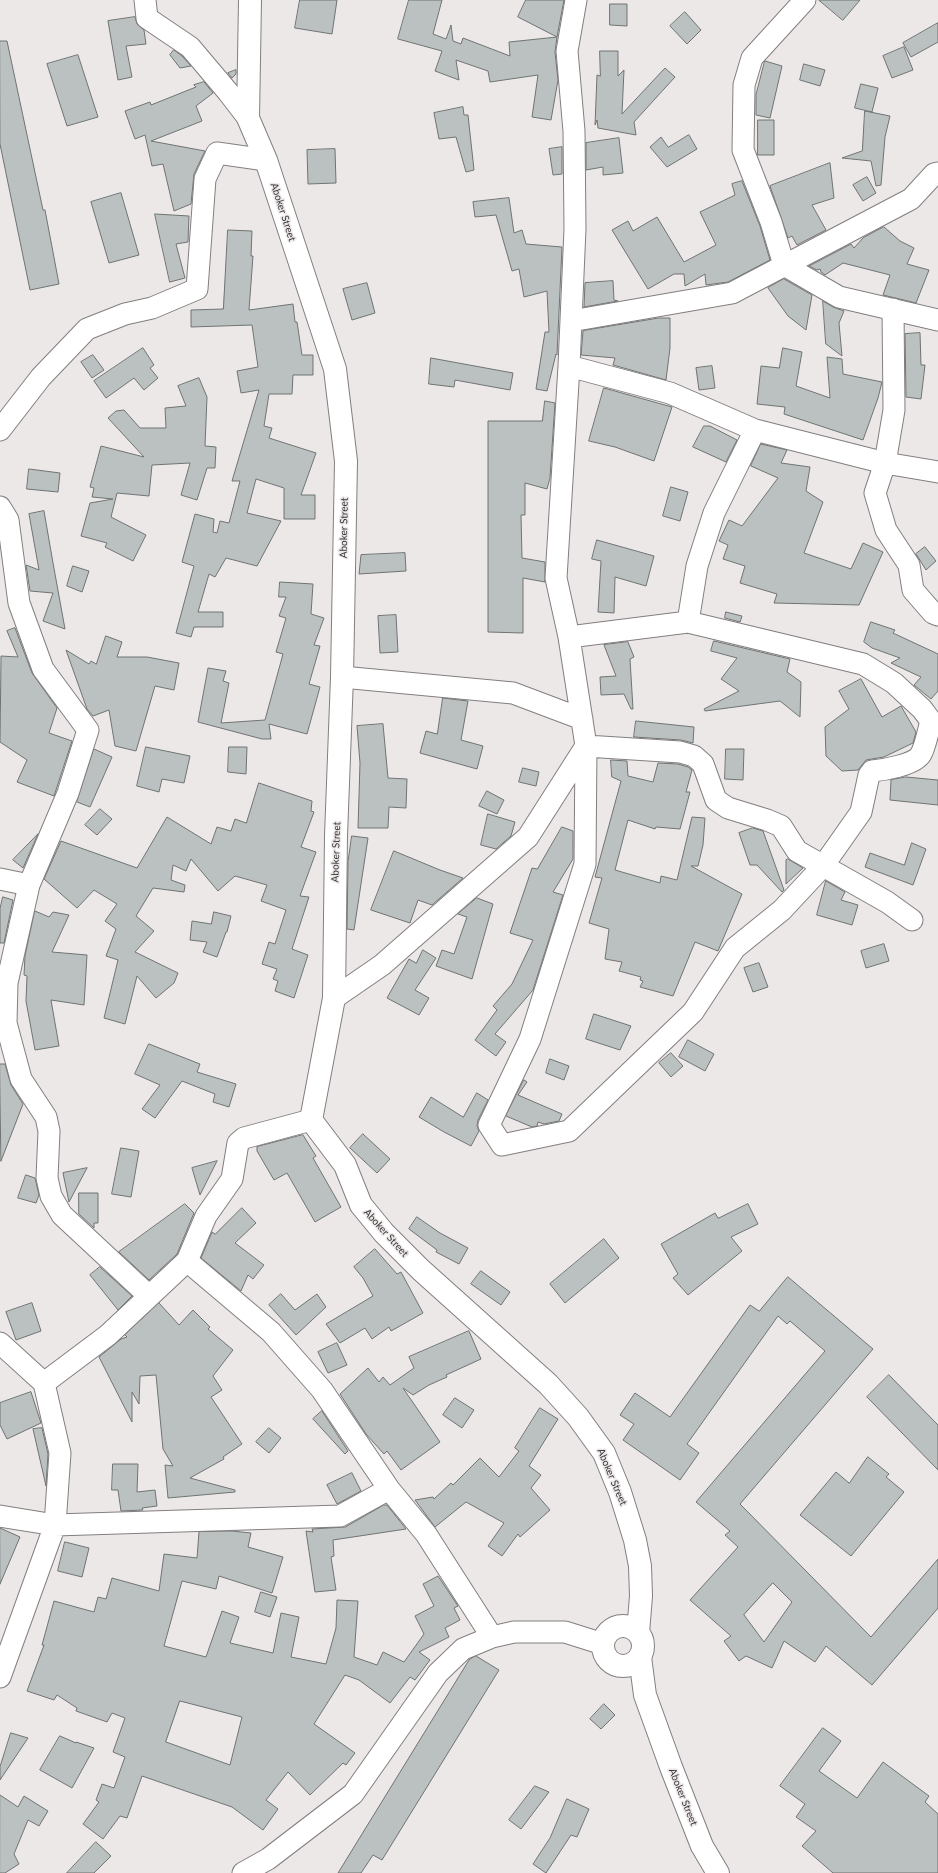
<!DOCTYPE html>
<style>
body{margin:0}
canvas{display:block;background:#ede8e8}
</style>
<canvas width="938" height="1873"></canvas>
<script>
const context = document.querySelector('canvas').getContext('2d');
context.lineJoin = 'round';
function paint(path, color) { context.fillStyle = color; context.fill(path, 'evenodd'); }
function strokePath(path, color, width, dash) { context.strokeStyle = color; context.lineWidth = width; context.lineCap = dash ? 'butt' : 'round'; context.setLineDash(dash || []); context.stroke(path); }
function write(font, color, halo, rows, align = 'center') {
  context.font = font + ' Lato,sans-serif'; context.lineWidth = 3; context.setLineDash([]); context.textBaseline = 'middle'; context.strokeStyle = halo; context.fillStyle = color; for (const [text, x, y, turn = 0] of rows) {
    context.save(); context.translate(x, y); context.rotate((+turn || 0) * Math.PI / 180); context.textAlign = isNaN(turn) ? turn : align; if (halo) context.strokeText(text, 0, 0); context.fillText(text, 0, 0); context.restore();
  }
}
const building = new Path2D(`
 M300,0H337L332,34L295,28Z
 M409,0H442L433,34L446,39L451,25L453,41L461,44L463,38L510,56L509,42L557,37L555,52L558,80L551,120L532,117L538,75L490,82L488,71L456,60L459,80L435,71L442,51L398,39Z
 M526,0H564L557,37L518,17Z
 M819,0H860L843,20Z
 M610,4H627V26L610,25Z
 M685,12L701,30L687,44L670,26Z
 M135,17L137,24L144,30L146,44L126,46L132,77L118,80L108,21Z
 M938,23V42L911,57L903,43Z
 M0,41H7L43,210H45L59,284L30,290L0,144Z
 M904,47L913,70L892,78L883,56Z
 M174,50L182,56L191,66L180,68L170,55Z
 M600,51H618V76L624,70L622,114L665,68L675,77L634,122L636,135L598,128L597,120L595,125L597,75L600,76Z
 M78,55L98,117L67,126L47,64Z
 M765,61L782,66L770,118L756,115V95Z
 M804,64L825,70L820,86L800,80Z
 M236,70V74L232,78L228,73Z
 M204,82L213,93L196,106L202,121L151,141L205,151L194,174L191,204L174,211L163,164L152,166L145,135L135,139L125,111L150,102L151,105L196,87L194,85Z
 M861,84L878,88L872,112L855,108Z
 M463,107L464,115H468L474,170L466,172L456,137L439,139L434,113Z
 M865,111L890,116L885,137L881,185L876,186L871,161L842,158L862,151Z
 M758,120H774V155H758Z
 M689,135L697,149L667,167L650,147L661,137L668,147Z
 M619,138L623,173L603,175V167L586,170V143Z
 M562,147V174L553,175L549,149Z
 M335,149L336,183L308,184L307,150Z
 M830,163L834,198L812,205L826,230L797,245L792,236L788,238L770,186Z
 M867,177L876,193L863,201L853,185Z
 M742,181L760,226L770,260L728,282L706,285L705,274L685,286L684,274H674L648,289L612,230L628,221L633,231L657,217L684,262L716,245L700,212L735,195L732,184Z
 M121,193L139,255L109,263L91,202Z
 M509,198L514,233L522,230L526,244L562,247L557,355L556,354L547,391L536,389L545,332H549L547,291L524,297L519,269L512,271L496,215L475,217L473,202Z
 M155,214L189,216L188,242L176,244L185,278L170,282Z
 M884,227L900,241L914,248L907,264L929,270L916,303L883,295L890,275L843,263L825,275L821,272L820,269L817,270L809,266L851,244L854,248L863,238Z
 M228,230L252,231L251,256H253L249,310L293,304L295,322H297L302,355H313V375H293L292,394H269L264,426L272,428L269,438L316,453L301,495H315V519H284V488L256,479L247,513L281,521L257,566L226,558L215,577L209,574L198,612H223V627H194L191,637L176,633L194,566L182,562L195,514L214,519L213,532L217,533L220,521L229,523L240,481H232L259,390L241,393L237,371L258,367L252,325L191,327V310L223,309Z
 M784,279L812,295L806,330L788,316L768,288Z
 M613,281L614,300L618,301L584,307L585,283Z
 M367,283L375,313L352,320L343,289Z
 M823,301L833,307L844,311L839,323L842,356L826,344Z
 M659,318H670V348L666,380L613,365L615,358L581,355L583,331Z
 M920,333L921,365H925L921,399L906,397L905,334Z
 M143,348L154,365L150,368L158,378L144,390L134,378L106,398L94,381Z
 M783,348L802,352L796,386L830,398L827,357L842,359L843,374L882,382L878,398L863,440L784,414L785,407L757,404L761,366L779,368Z
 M93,355L104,370L92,378L81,362Z
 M431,358L513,373L510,390L455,380L454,387L429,384Z
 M712,366L715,388L699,390L696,368Z
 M199,378L207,397L205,446L216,447L215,468H207L197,500L181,495L190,463L152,465L149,496L117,493L111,517L146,535L133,561L105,547L107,543L81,536L90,503L113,499L92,497L94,488L90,487L101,446L144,457L108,418L116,411L124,410L140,428H166L165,408L186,406L178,386Z
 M604,388L672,407L654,461L615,447L589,441Z
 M545,401L555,403L550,478L547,489L525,483V515H521L522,558L545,562V582L523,578V633L488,632V421H542Z
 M704,426H710L737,440L726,462L693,447Z
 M761,444L787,450L781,463L810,467L806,491L823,502L804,553L851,569L863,543L883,552L859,605L774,603L777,594L740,583L745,566L723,559L728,545L719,541L729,520L742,526L778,478L751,466Z
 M29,469L60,473L58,492L27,489Z
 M671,487L688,492L680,521L663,516Z
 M44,511L53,563L65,629L43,621L53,593L30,591L26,565L39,570L29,514Z
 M597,540L654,556L646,586L615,577L614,613L598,612L601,561L592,559Z
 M925,547L936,561L926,570L916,554Z
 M405,553L406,571L359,574L361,555Z
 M73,566L89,571L82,592L67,586Z
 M280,582L313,584L311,614L324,618L314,645L320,646L309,684L320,687L307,734L269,724L271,739H262L198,722L208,668L226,671L223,681L229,683L221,723L265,720L283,654L276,652L286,618L279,616L286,597H279Z
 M726,612L742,616L740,622L725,618Z
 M396,615L398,652L380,653L378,616Z
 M871,622L895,630L893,633L938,654V691L931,699L914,685L921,677L891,663L900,658L872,648L864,642Z
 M15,628L32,673L57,708L49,733L72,741L54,796L17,782L27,760L0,742L1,656L18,657L7,631Z
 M106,636L122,642L117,657H147L179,663L174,690L155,686L136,751L115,746L109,710L93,716L87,709L66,650L89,664L91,661L96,664Z
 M714,641L790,659L787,672L801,682L800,717L780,701L705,711L704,709L739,691L721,679L737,658L711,651Z
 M628,642L634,657L630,659L633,709H631L624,694L601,695L600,677L616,676L604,645Z
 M861,679L882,717L901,706L916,732L913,743L884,757L866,760L858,770L842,771L826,756L825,727L849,709L839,691Z
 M443,698L468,701L461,740L483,746L477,769L420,753L426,731L437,734Z
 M636,721L694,727L693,743L681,740L634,737Z
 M383,724L388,778L407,779L406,808L389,807L388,828H358L360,763L357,726Z
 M146,747L190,756L184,783L162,779L159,792L137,786Z
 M229,747H247L246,774L228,772Z
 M94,749L112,757L90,807L77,802Z
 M726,749H744L743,780L725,779Z
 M611,760L627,761L628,776L653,782L658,763L678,764L688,767L692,770L686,792H690L680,829L656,827L655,829L628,820L615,870L660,883L661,876L677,880L692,817L705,818L703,845L698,866H691L742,894L718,951L695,942L673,996L640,987L643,981L640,980L641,977L619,971L622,962L605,959L609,929L589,923L602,878L595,877L621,781L612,777Z
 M523,768L539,772L536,786L519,782Z
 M906,777L938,780V805L890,800L891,780Z
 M259,783L312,801L311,811L314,812L301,847L316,852L300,896L309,897L292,949L308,955L294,998L275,991L278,981L273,979L277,969L262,964L269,942L275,944L286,910L261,901L267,885L235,876L218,891L191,859L186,871L173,865L171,880L185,885L184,892L153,888L136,916L154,931L135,952L178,973L174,983L156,998L137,976L125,1024L104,1018L118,960L106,956L116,929L105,921L117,904L94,890L77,908L44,879L61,841L137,868L167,817L211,844L217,827L231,831L235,819L246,823Z
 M487,791L504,800L497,814L479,806Z
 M100,809L112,819L97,835L85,825Z
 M488,814L515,822L511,836L496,849L481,845Z
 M562,827L573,831V859L553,892L563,895L533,990L495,1034L506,1042L496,1056L475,1040L497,1010L493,1006L512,984L533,940L510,933L532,868L537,869Z
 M753,828L763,831L784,890L782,892L757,865H750L739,833Z
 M38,834L23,868L13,860Z
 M352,836L368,838L354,930L347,929L348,862Z
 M912,843L926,849L913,885L865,867L870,853L904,865Z
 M394,851L440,870L463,878L432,905L418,900L410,923L371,910Z
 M788,859L803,868L786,884V860Z
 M826,881L845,892L841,900L858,905L852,925L817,915Z
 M3,897L13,900L4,943H0V909Z
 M477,898L493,904L472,979L436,966L442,950L454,954L467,917L458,914Z
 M35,911L49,917L53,912L69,915L52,952L87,955L84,1005L51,1000L59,1046L35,1050L26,1001L27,976L24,975L25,956Z
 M214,912L231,916L227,932H226L217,957L203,952L207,942L190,940L192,921L211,924Z
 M884,944L889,961L866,968L861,951Z
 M423,950L436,958L415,990L429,998L419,1015L387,998L409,959L416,963Z
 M759,963L768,987L753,992L744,968Z
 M594,1014L631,1026L620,1050L586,1039Z
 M688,1040L714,1054L705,1071L679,1057Z
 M149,1044L200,1064L197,1072L236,1084L229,1107L213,1102L215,1094L182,1081L155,1118L142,1109L160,1085L135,1074Z
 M671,1053L683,1066L671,1077L659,1063Z
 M550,1059L569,1066L564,1080L546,1073Z
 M0,1064H5L11,1085L23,1104L1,1161Z
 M524,1080L527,1082L518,1095L562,1114L559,1121L544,1124L538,1122L537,1126L532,1127L506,1116Z
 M477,1093L488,1100L478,1120L477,1126L479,1131L471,1146L444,1132L419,1117L431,1097L463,1117Z
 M363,1134L390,1159L377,1173L350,1148Z
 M303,1135L316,1156L313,1158L341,1207L315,1222L287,1173L274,1180L257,1151V1147Z
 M121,1148L139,1151L131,1197L112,1194Z
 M217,1161L200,1195L192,1168Z
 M87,1168L69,1202L63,1173Z
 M26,1175L35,1178L39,1195L36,1203L18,1198Z
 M79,1193H98V1223H94V1228L79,1214Z
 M185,1204L194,1213L177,1254L149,1280L119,1252Z
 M748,1204L758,1224L731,1237L742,1251L688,1295L673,1278L678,1274L661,1244L715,1213L718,1218Z
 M242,1208L256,1223L235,1243L264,1265L253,1279L248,1275L241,1291L201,1258L212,1232L215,1234Z
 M417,1217L440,1233L468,1248L459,1264L436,1252L437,1250L409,1229Z
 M604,1239L619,1258L565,1303L550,1284Z
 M375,1249L397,1274L401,1272L423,1313L391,1331L389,1327L372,1339L365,1328L340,1343L326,1324L373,1296L363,1278L354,1267Z
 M100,1267L132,1296L118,1310L90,1275Z
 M481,1271L510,1292L501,1305L471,1284Z
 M788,1277L873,1349L740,1504L871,1637L938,1559V1608L872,1685L826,1646L815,1662L784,1641L772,1668L746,1656L739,1661L724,1641L731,1636L690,1600L738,1547L725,1535L730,1531L696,1502L825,1351L790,1321L787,1324L778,1316L687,1444L699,1453L680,1480L623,1440L634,1424L620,1415L635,1393L670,1417L750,1305L759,1311ZM773,1583L792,1602L764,1642L744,1615Z
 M281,1294L295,1310L317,1294L326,1307L296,1335L269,1305Z
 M32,1303L41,1331L16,1340L6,1312Z
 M159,1303L179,1325L193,1310L210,1327L208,1329L233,1350L213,1376L222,1390L211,1397L242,1444L223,1457L224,1459L190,1478L235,1490V1492L168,1498L165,1465L173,1466L163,1449L156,1375L140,1376L139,1404L132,1392V1422L99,1357L121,1339L127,1337L125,1335Z
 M469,1331L481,1359L446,1375L447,1377L429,1385L413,1395L403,1388L440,1442L401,1470L387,1451L384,1454L366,1434L340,1394L368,1368L379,1382L383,1377L390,1385L414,1368L409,1357Z
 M337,1343L347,1365L328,1373L318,1352Z
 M889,1375L938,1425V1470L867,1397Z
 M31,1392L41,1423L7,1439L0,1425V1403Z
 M455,1398L474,1410L462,1428L443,1415Z
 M540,1408L558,1419L529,1466L541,1475L531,1488L550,1510L520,1537L518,1534L502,1556L488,1546L504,1523L466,1502L435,1527L415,1500L433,1497L434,1499L451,1483L453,1485L480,1458L499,1477L519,1451L515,1448Z
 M322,1411L348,1451L345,1454L313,1419Z
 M42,1428L48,1454L46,1486L33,1429Z
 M269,1428L281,1438L269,1453L256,1442Z
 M868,1457L889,1474L886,1477L904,1492L851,1556L800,1515L836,1472L849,1483Z
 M113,1464H138L137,1492L155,1490L157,1506L142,1508L143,1510L121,1511L118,1490H112Z
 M352,1473L361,1491L337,1504L327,1485Z
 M384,1505H387L406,1529L333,1540L334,1556L331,1557L336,1590L315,1592L306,1531L313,1532L312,1529L345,1527Z
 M0,1528L20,1537L0,1584Z
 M232,1531L251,1533L248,1547L283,1557L272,1593L219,1576L216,1589L182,1581L164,1646L206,1657L222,1611L239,1617L230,1643L273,1653L281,1613L299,1617L291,1657L326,1664L336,1628L337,1600L358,1601L354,1657L377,1665L383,1652L404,1662L424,1634L415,1616L434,1606L423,1584L438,1576L458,1606L454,1608L460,1620L445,1628L449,1637L419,1652L430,1660L415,1680L410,1677L390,1703L359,1680L345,1675L314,1724L355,1753L346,1765L343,1763L310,1795L288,1772L266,1800L278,1809L263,1830L232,1807L142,1776L127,1818L120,1816L103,1839L83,1824L99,1802L96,1800L102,1784L114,1788L125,1757L113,1752L125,1718L112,1713L107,1722L76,1711L77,1708L57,1695L54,1700L27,1691L44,1645H42L54,1601L94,1612L98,1597L106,1599L112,1578L159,1591L164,1554L197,1558L199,1532ZM180,1701L242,1717L230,1765L166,1742Z
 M65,1542L89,1548L82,1577L58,1571Z
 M261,1592L277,1597L270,1617L255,1612Z
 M476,1656L499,1670L382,1860L373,1855L361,1873H338L469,1660Z
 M604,1704L615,1715L601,1729L590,1719Z
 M823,1728L841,1741L819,1771L857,1798L883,1762L929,1796L925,1802L938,1814V1873H833L802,1846L816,1831L796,1817L805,1804L780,1786Z
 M11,1733L28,1738L0,1780V1767Z
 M60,1736L76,1743V1742L94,1748L72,1788L40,1770Z
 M535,1786L549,1792L521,1829L509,1820Z
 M0,1795L18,1807L24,1796L48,1811L39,1826L28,1820L14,1854L19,1864L5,1873H0Z
 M567,1799L589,1809L577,1837L571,1835L546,1873L533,1864L550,1838Z
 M96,1842L111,1856L94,1873H67Z`);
paint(building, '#bbc0c0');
strokePath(building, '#6f7473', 1);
const street = new Path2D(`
 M145,0L147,18L190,47L228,92L248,118
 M805,0L752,58L744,85L743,150L771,222L784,265L839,297L938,320
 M893,309L894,410L885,463L875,493L886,530L909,565L913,590L933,613L938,615
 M571,321L732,293L911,199L934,174L938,173
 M569,366L670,393L755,430L885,463L938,472
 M0,430L41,377L87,329L125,314L152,308L197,289L205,179L217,153L266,160
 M0,507L8,520L19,603L43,669L88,730L68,793L29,885L7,983L6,1023L21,1079L46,1117L49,1131L47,1178L51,1196L62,1215L149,1296
 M688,622L697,566L714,513L755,430
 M569,637L688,622L863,664L894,683L922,709L931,721
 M342,677L513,693L582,719
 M0,879L29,885
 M912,920L887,902L797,851L781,826L767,820L728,808L716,800L703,764L694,756L680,752L586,746L585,864L530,1039L489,1125L502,1145L569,1131L693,1012L735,948L782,910L823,866L861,812L869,775L872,771C883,770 915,765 921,754C926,745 928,731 931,721
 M334,998L382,965L528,837L586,746L569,637L556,578L569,366L575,229L574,131L567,51L576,0
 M187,1261L271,1332L322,1390L389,1489
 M0,1343L44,1383
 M0,1516L55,1525L340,1516L389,1489L426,1534L492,1637
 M0,1677L55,1525L60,1453L44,1383L108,1335L187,1261L206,1216L232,1179L238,1143L244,1138L311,1120
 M243,1873L268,1859L353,1794L438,1673L463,1649L492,1637L514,1632H565L603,1644`);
const secondary = new Path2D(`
 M250,0L248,118L266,160L335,369L346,461L342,677L336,836L334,998L311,1120L345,1165L361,1205L384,1233L421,1270L548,1384L578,1417L604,1453L620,1492L635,1540L640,1566L641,1596L638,1633
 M603 1646a20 20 0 1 1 40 0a20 20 0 1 1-40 0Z
 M640,1657L645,1695L671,1767L702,1846L718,1873`);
strokePath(street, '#837e7f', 23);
strokePath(secondary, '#837e7f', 24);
strokePath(street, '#fff', 21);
strokePath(secondary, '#fff', 22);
write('10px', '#353334', '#ede8e8', [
 ["Aboker Street",283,212,72],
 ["Aboker Street",344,528,-89],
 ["Aboker Street",336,852,-88],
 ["Aboker Street",386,1233,48],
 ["Aboker Street",612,1477,67],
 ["Aboker Street",683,1797,68]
]);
</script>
